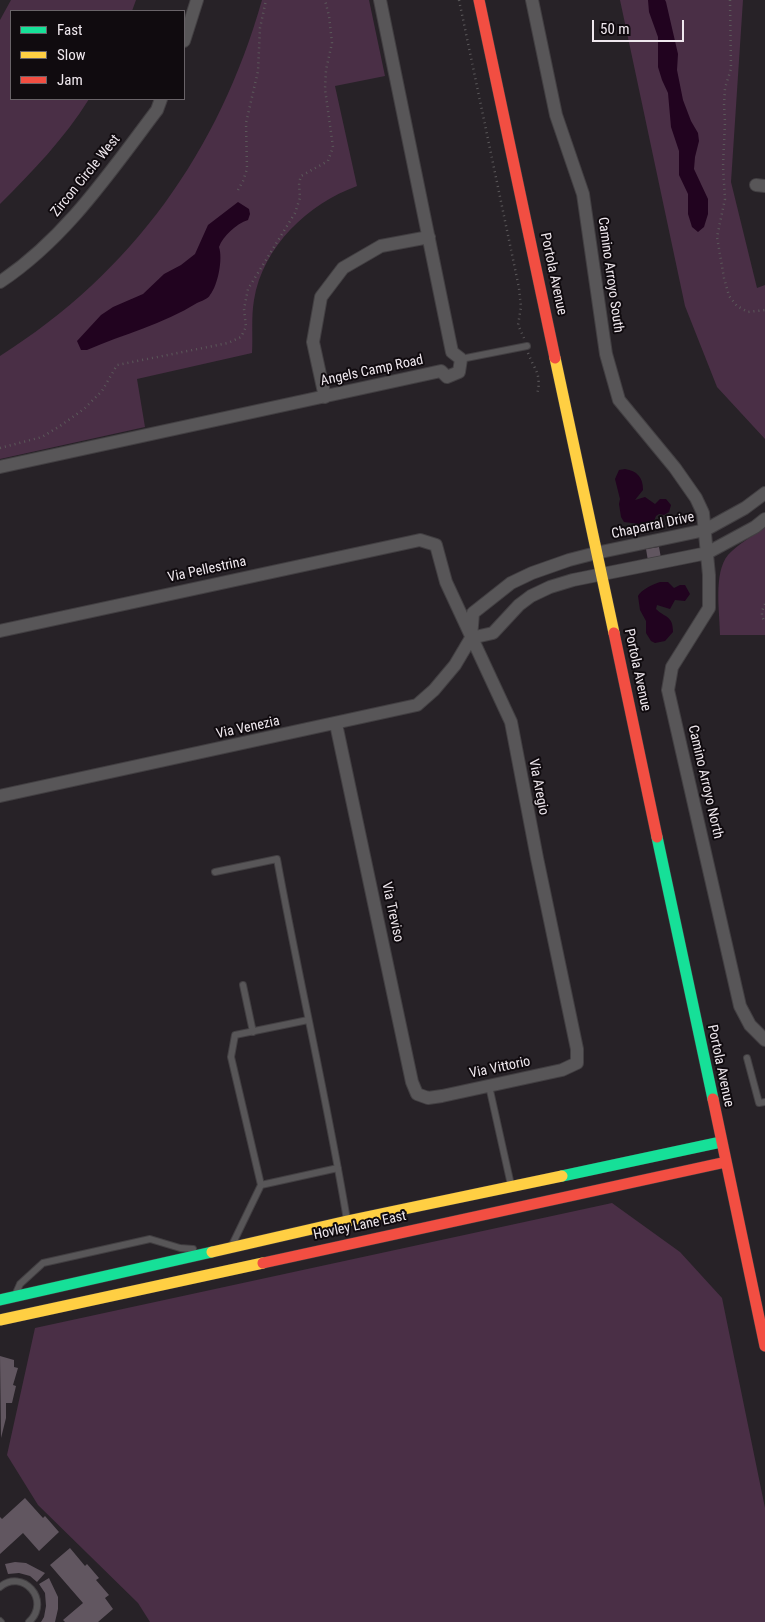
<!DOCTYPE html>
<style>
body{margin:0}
#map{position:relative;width:765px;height:1622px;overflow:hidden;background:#272227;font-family:"Roboto Condensed",sans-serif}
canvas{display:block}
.legend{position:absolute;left:10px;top:10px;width:175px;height:90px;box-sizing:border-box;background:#100b0f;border:1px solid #696368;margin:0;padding:6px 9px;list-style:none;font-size:15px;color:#efe8ee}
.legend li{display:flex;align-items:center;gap:10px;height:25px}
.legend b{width:25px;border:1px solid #696368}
.scale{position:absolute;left:592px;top:20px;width:92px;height:22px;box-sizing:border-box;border:2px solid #efe8ee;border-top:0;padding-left:6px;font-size:15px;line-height:18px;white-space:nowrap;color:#efe8ee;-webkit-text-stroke:4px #100b0f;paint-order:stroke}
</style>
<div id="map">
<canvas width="765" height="1622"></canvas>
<ul class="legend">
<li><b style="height:6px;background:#16e098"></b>Fast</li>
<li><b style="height:6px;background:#ffcf43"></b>Slow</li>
<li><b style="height:6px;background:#f24e42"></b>Jam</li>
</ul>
<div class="scale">50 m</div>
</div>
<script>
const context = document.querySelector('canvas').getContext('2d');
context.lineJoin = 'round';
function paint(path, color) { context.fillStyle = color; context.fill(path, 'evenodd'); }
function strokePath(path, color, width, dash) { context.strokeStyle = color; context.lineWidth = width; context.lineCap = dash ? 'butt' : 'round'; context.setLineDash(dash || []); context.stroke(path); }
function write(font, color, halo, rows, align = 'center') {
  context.font = font + ' "Roboto Condensed",sans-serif'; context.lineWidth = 4; context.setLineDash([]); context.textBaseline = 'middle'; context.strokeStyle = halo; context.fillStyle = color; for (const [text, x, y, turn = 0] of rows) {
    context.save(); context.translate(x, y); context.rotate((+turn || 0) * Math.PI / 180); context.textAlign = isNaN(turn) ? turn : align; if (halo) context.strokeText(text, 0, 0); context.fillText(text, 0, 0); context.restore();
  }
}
paint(new Path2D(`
 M11,0H136L132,11H11V99H89C64,139 33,171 0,204V20Z
 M262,0H369L385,76L335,86L357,186C308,204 263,246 254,300C251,317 253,336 252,353L137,379L145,427L0,459V356C133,272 219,151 262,0Z
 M620,0H743L731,182L757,288L765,285V439L717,387L685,306Z
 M765,527V635H720C720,613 713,573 728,555C737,545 754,535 765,527Z
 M612,1203L680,1252L722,1298L765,1508V1622H150L138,1603L38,1505L7,1455L35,1328Z`), '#4a2f46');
paint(new Path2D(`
 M648,0H665L666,2L678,54L677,70L683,100L691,121L698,133L699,141L695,157L694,169L708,199V214L704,227L698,232L692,227L688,214V194L679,175V151L671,127L668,93L662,80L658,67V37L649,12Z
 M238,202L249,209L250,214L248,220C236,224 223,236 219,247C223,259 218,285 210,295C208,299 201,301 197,303C163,324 124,334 87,350H81L77,341L101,315L113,307L143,294L164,274L181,265L195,254L208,225Z
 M625,469C637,471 643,477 643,490L635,500L645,497L655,504L660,499H666L671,505L669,512L664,515L659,514L656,516L654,521L647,525L624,522L621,517L619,504L620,499L615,479L619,470Z
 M660,582H668L674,588L680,585H685L690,594L685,601L675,600L670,609L657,605L656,609C665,618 673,615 673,632L665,641L655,643L651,641L646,633V621L640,610L638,596C641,590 653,584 660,582Z`), '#21031f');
paint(new Path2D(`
 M659,547L661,558L648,561L646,549Z
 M0,1356L14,1360V1367L18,1368L13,1385L16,1386L12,1403H6V1418L1,1438Z
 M25,1498L43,1518L45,1516L59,1532L39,1551L23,1533L0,1554V1517L2,1519Z
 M70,1548L85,1566L87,1564L99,1578L96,1580L109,1595L105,1598L113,1609L98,1622H65L63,1620L83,1603L50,1565Z
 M15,1562L26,1563L45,1573L37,1582L30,1576L19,1573L8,1574L5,1564Z
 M49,1578L58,1597V1609L55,1622H41L44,1617L46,1606L45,1593L39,1584Z`), '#615660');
const lane = new Path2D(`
 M461,359L527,346
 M215,872L277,859C299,980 327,1099 347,1220
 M243,985L253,1032
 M308,1020L235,1035L231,1057L261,1185L338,1168
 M747,1058L759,1103L765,1102
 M489,1086L511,1185
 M233,1243L261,1185
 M16,1293L20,1284L43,1263L150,1239L180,1248L193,1249
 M0,1587C22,1568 52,1600 29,1622
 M0,1621L1,1622`);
const street = new Path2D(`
 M532,0L556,115L583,194L606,354L619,400L675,468L696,498L703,513L709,575V608L672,667L668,690L740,1006L750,1025L765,1040
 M184,41L197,0
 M756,185L765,186
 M0,282C66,238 110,172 157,110L161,99
 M325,397L313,342L321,297L343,268L381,246L429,237
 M0,467L441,371L447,377L459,372L461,359L452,352L380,0
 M0,631L420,540L436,545L446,582L511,722L537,858L577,1049V1063L562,1070L442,1096L428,1098L417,1094L412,1082L336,724
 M471,638L493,633L519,605L531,596L550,587L573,580L707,553L755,527L765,519
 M0,796L417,705L434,690L455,665L471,638L473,613L511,583L532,573L569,560L596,553L705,530L745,508L765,493`);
const fast = new Path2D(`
 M657,837L713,1099
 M562,1176L721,1142
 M0,1300L212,1252`);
const slow = new Path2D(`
 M555,358L614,633
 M212,1252L347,1221L562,1176
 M0,1320L263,1263`);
const jam = new Path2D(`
 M479,0L555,358
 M614,633L657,837
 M713,1099L765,1346
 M263,1263L726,1162`);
strokePath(lane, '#423f42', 8);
strokePath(street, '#423f42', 14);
strokePath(fast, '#423f42', 12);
strokePath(slow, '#423f42', 12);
strokePath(jam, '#423f42', 12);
strokePath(new Path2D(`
 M459,0L519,288L521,307L518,325L524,338
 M730,0L731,69L725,88L724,105L725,122L723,166L725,199L717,237L724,278L729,296L737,306L748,312L765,310
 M238,190L243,181L247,169L246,123L258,71L260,28L266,0
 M528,353C535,371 542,374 537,395
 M0,448L42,437L60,426L84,409L102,391L117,365L228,343L241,337L246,327L244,309L248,289L295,213L300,198L299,183L301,176L328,161L333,147L325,89L326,70L332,43L329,16L325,0
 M765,604C762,610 760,616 765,621`), '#5b585a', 2.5, [1, 4]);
strokePath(lane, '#585658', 6);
strokePath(street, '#585658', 12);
strokePath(fast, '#16e098', 11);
strokePath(slow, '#ffcf43', 11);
strokePath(jam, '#f24e42', 11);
write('14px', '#efe8ee', '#100b0f', [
 ["Zircon Circle West",86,176,-51],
 ["Portola Avenue",553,274,78],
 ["Camino Arroyo South",610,275,82],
 ["Angels Camp Road",372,371,-12],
 ["Chaparral Drive",653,526,-12],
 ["Via Pellestrina",207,570,-12],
 ["Portola Avenue",637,670,78],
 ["Via Venezia",248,728,-12],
 ["Camino Arroyo North",705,782,77],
 ["Via Aregio",538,787,79],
 ["Via Treviso",392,912,78],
 ["Portola Avenue",720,1066,78],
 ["Via Vittorio",500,1068,-12],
 ["Hovley Lane East",360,1226,-12]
]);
</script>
